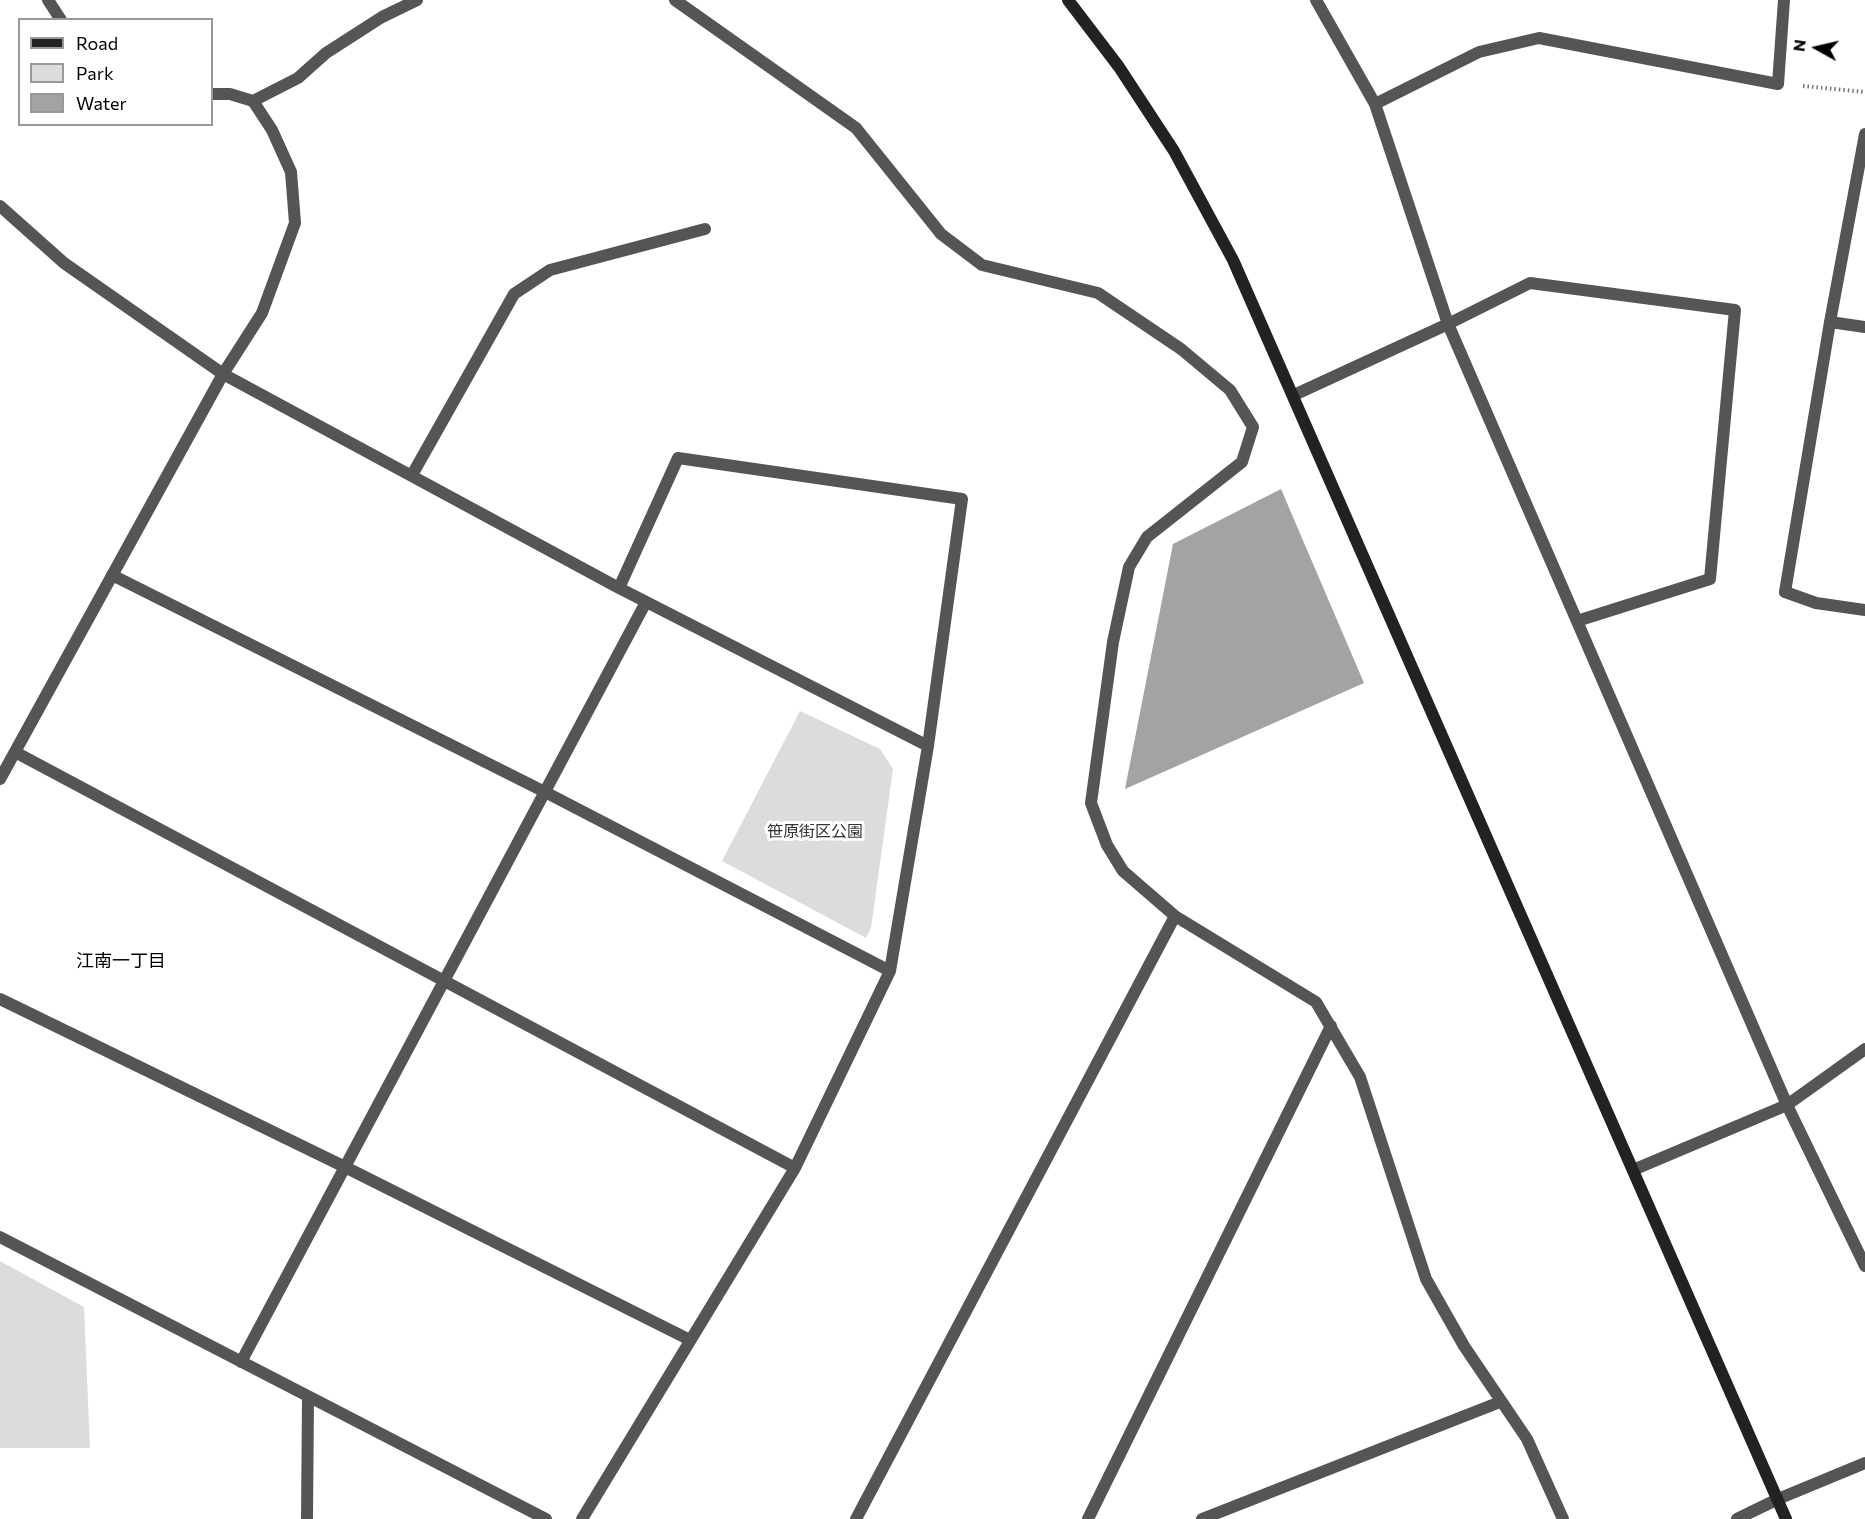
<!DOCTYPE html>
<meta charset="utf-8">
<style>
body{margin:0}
#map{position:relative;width:1865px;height:1519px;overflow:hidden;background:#fff;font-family:Commissioner,sans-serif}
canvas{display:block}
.legend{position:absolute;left:18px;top:18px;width:195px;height:108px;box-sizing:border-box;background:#fff;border:2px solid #999;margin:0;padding:8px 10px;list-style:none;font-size:18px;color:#000}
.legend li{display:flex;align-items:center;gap:12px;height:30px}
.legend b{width:30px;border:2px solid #999}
.north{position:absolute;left:1787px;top:18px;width:60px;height:60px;-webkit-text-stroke:4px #fff;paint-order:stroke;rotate:278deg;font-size:16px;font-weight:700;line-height:24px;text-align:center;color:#000}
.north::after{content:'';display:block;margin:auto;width:21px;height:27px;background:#000;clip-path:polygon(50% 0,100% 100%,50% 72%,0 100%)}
</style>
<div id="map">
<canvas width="1865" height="1519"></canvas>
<ul class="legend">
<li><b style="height:8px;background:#222"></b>Road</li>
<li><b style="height:16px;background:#dcdcdc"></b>Park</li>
<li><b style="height:16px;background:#a3a3a3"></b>Water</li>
</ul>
<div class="north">N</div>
</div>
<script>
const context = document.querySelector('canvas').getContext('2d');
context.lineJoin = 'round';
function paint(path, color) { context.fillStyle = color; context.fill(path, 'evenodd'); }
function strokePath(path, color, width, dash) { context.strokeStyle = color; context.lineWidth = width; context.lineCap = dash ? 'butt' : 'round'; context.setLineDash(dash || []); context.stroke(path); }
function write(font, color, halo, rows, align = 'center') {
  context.font = font + ' Commissioner,"Noto Sans JP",sans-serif'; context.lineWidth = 6; context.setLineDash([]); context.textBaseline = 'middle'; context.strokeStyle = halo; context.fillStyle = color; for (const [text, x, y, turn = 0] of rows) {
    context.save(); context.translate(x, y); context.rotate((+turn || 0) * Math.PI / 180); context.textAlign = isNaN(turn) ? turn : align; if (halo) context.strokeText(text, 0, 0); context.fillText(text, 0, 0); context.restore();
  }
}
paint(new Path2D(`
 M800,711L880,749L893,769L871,928L866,938L722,861Z
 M0,1261L84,1307L90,1448H0Z`), '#dcdcdc');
paint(new Path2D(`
 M1281,489L1364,683L1125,789L1173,544Z`), '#a3a3a3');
strokePath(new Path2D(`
 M1803,86L1865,92`), '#777', 4, [1.5, 3]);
strokePath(new Path2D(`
 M48,0L61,20
 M675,0L856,128L941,234L982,265L1098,293L1181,349L1230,390L1253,427L1242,462L1147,537L1129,567L1113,642L1091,803L1107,845L1123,871L1175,916L1316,1002L1360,1077L1426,1279L1464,1346L1527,1439L1563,1519
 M1316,0L1375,104L1448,324L1787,1105L1633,1170
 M253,101L298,78L326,53L382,17L417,0
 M1375,104L1479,52L1539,38L1778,84L1784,0
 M1865,134L1830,322L1785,592L1816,603L1865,610
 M0,206L64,263L223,374L619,588L928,746
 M1830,322L1865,327
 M1294,395L1448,324L1530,283L1735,310L1710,579L1577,621
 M412,475L514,294L550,270L705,229
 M112,575L545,792L890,971
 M15,752L795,1168
 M0,779L223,374L262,313L295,223L291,172L272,130L253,101L230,94H212
 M0,999L345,1167L690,1340
 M1865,1049L1787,1105L1865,1266
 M0,1237L546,1519
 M241,1362L646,602
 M307,1519L308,1397
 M582,1519L795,1168L890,971L928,746L962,499L678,458L619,588
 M856,1519L1175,916
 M1088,1519L1331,1026
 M1202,1519L1500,1402
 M1737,1519L1778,1499L1865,1463`), '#555', 12);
strokePath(new Path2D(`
 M1068,0L1119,67L1174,151L1233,260L1786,1519`), '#222', 12);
write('16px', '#333', '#fff', [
 ["笹原街区公園",815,832]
]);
write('18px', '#000', '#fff', [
 ["江南一丁目",121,961]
]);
</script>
